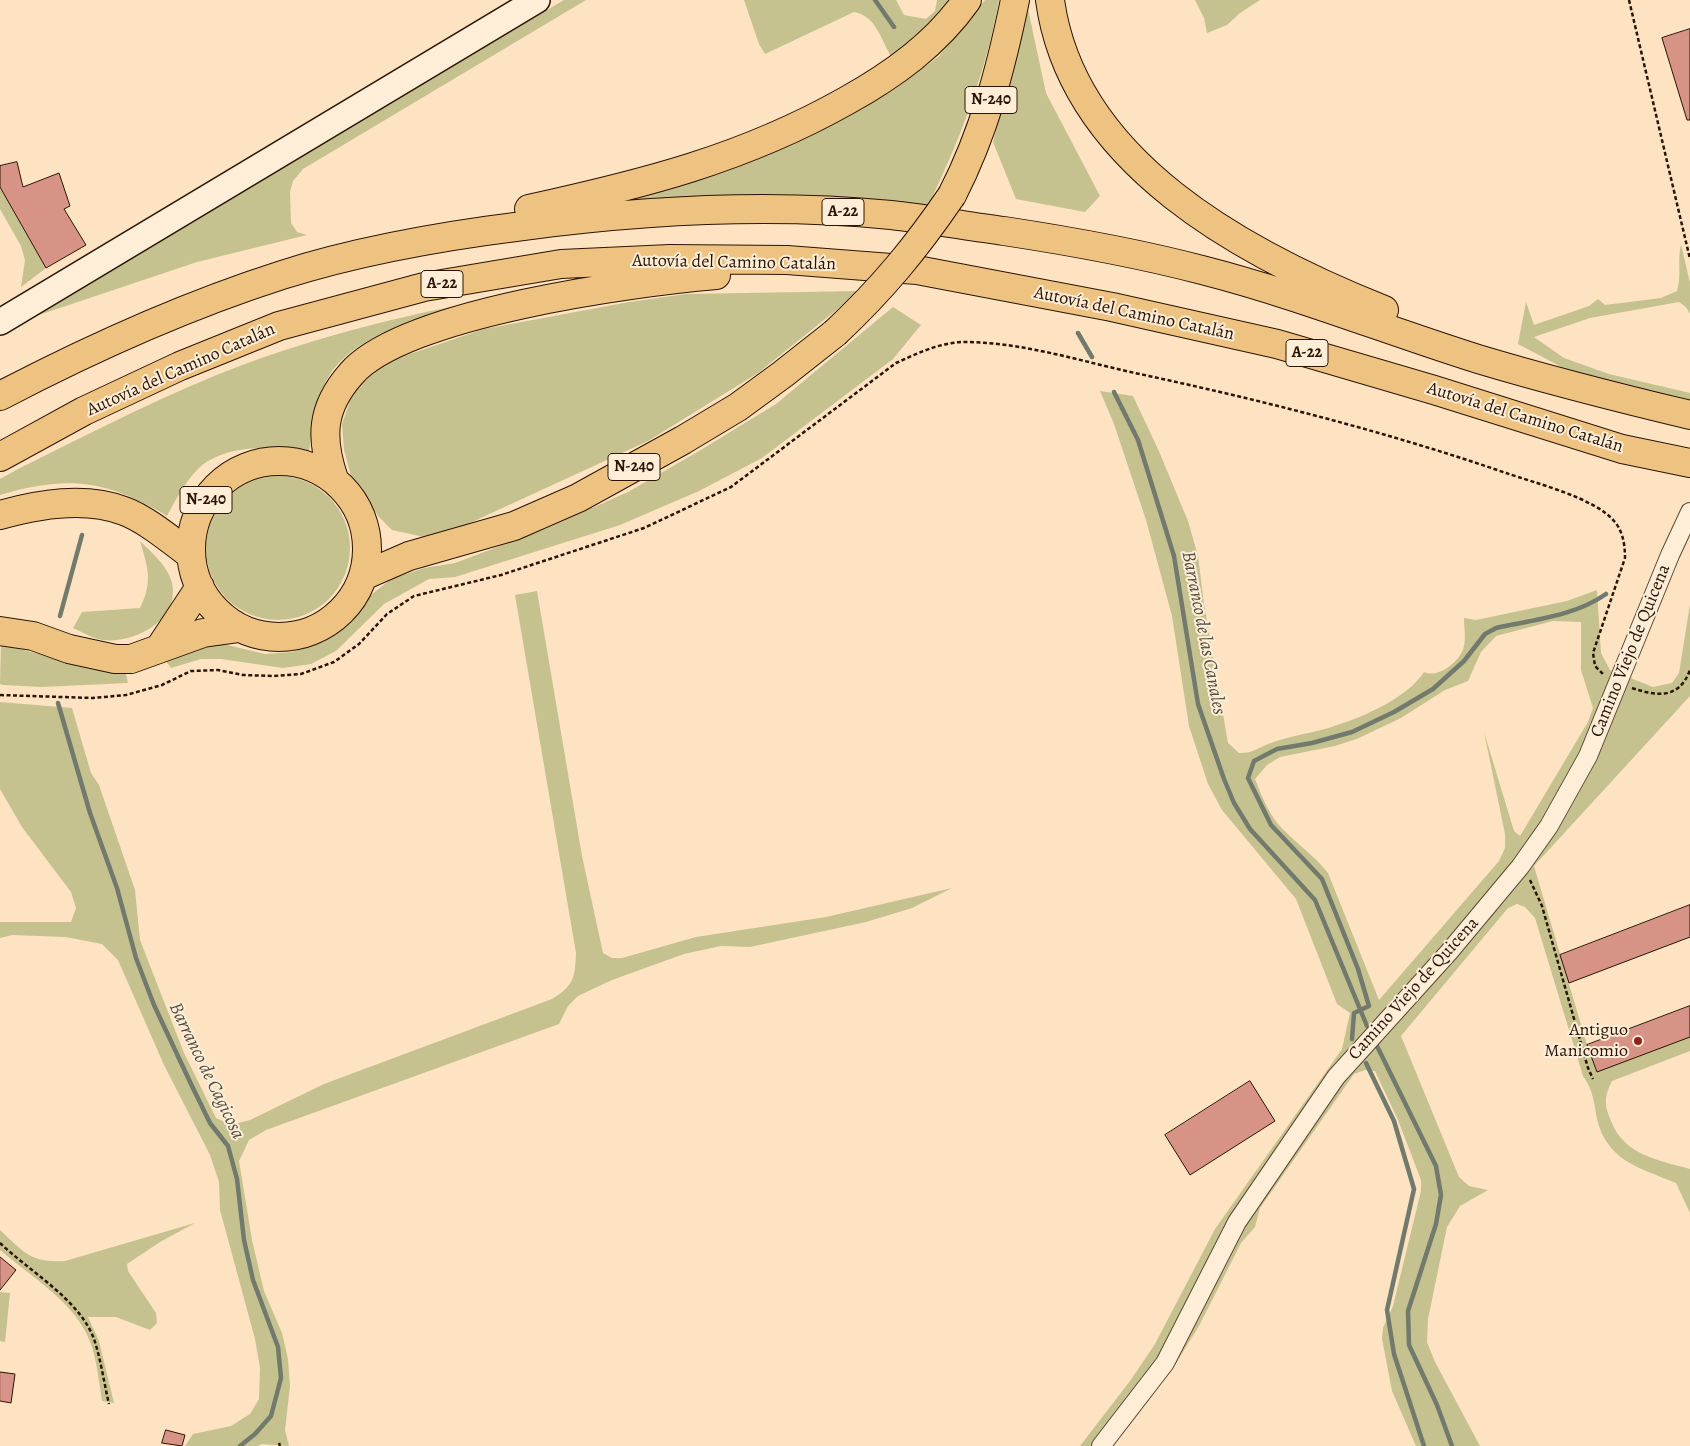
<!DOCTYPE html>
<meta charset="utf-8">
<style>
body{margin:0}
canvas{display:block;background:#fde3c1}
</style>
<canvas width="1690" height="1446"></canvas>
<script>
const context = document.querySelector('canvas').getContext('2d');
context.lineJoin = 'round';
function paint(path, color) { context.fillStyle = color; context.fill(path, 'evenodd'); }
function strokePath(path, color, width, dash) { context.strokeStyle = color; context.lineWidth = width; context.lineCap = dash ? 'butt' : 'round'; context.setLineDash(dash || []); context.stroke(path); }
function write(font, color, halo, rows, align = 'center') {
  context.font = font + ' Alegreya,serif'; context.lineWidth = 4; context.setLineDash([]); context.textBaseline = 'middle'; context.strokeStyle = halo; context.fillStyle = color; for (const [text, x, y, turn = 0] of rows) {
    context.save(); context.translate(x, y); context.rotate((+turn || 0) * Math.PI / 180); context.textAlign = isNaN(turn) ? turn : align; if (halo) context.strokeText(text, 0, 0); context.fillText(text, 0, 0); context.restore();
  }
}
paint(new Path2D(`
 M564,0H586L303,169L293,181L290,192L291,223L297,232L307,235L197,262L24,320Z
 M744,0H896L904,15L926,19L935,11L937,0H951L944,11L892,58C881,41 877,16 854,12L765,54L759,44Z
 M985,0H999C986,73 959,142 927,208H578L814,132L891,92L939,56Z
 M1195,0H1260L1240,13L1227,25L1207,33L1204,18Z
 M1028,9L1046,93L1100,196L1085,212L1016,199L993,142Z
 M0,187L46,268L21,287L25,260L21,246L0,209Z
 M1681,244L1690,283V314L1686,307L1679,302L1590,318L1534,337L1564,358L1609,374L1690,393V405L1601,388L1518,344L1526,302L1534,325L1589,306L1598,299L1605,305L1661,298L1677,291C1682,276 1677,261 1681,244Z
 M535,291C475,305 364,320 329,376C315,398 313,426 309,452C276,448 238,443 208,461C191,471 176,499 167,516C106,480 69,475 0,495V479L18,469C93,432 167,393 245,364C340,329 436,308 535,291Z
 M860,291L758,373L648,441L446,534L424,537L392,530L379,517L351,476L344,450L342,424L353,392L386,362L484,329L629,302L686,294Z
 M893,307L921,325L893,359L762,458L699,491L620,525L455,577L429,579L384,604L336,651L311,664L283,668L221,659H201L171,668L165,660L215,642L265,654L292,652L315,645L335,632L372,594L391,579L424,568L455,563L545,529L628,492L699,451L776,404Z
 M1100,391L1133,396L1158,449L1188,521L1198,556L1204,604L1228,743L1239,753C1251,754 1258,748 1268,744C1286,737 1306,734 1325,729C1356,720 1406,700 1424,672C1438,679 1461,661 1464,646C1466,637 1464,627 1464,618L1476,620L1567,601L1597,590L1601,653L1610,670L1653,687L1672,683L1679,673L1690,604V696L1534,866L1587,1045L1597,1072L1690,1037V1051L1612,1081C1604,1097 1604,1104 1611,1121C1624,1155 1658,1160 1690,1169V1213L1676,1183C1640,1168 1607,1161 1597,1119C1594,1103 1593,1089 1583,1076L1535,918L1525,907L1517,904L1508,908L1401,1036L1459,1177L1469,1186L1488,1190L1460,1206L1447,1227L1428,1319L1427,1342L1435,1362L1480,1446H1416L1392,1391L1382,1339L1383,1328L1393,1306L1421,1191V1180L1398,1120L1375,1071L1365,1070L1354,1074L1260,1208L1255,1227L1241,1243L1199,1326L1173,1368L1113,1446H1080L1130,1381L1155,1344L1215,1229L1342,1049L1350,1013L1337,1004L1296,899L1222,810L1208,784L1189,726L1172,616L1146,520L1114,424ZM1553,621L1581,622V670L1593,708L1588,722L1520,836L1514,831L1484,732L1505,834V848L1499,861L1379,1000L1328,873C1313,854 1294,842 1278,824C1268,812 1261,794 1255,779L1267,765L1280,757L1335,746L1359,738L1401,718L1445,690L1468,681L1481,652L1496,636Z
 M206 548a72 72 0 1 1 144 0a72 72 0 1 1-144 0Z
 M140,541C152,553 168,566 172,583C180,621 133,644 102,640C92,638 82,632 73,628L82,612L140,608C153,582 148,568 140,541Z
 M537,591L582,856L603,953L612,958H622L696,937L826,917L952,888L912,908L866,922L750,947L721,946L684,954L612,980L578,996L568,1006L559,1024L266,1130L249,1140L239,1161L252,1240L264,1291L282,1333L288,1359L290,1386L285,1430L289,1446L261,1444L258,1446H185L193,1434L231,1426L250,1414L259,1399L260,1368L255,1339L220,1210L219,1182L210,1155L164,1065L118,960L102,944L65,937L12,935L0,938V922H71L76,908L71,892L22,827L0,789V702L72,708L91,773L99,785L135,890L140,940L184,1053L216,1118L231,1125L250,1120L324,1084L552,999C574,986 575,977 576,953L515,595Z
 M1,644C42,654 84,669 126,674L128,683L41,687L3,685L0,684Z
 M195,1223L160,1242L127,1264L128,1271L156,1313L157,1323L150,1330L116,1317H88L99,1341L114,1403L102,1401C99,1382 97,1362 91,1344C77,1303 31,1277 0,1250V1230C24,1252 30,1263 65,1261Z
 M0,1292L10,1293L5,1342L0,1341Z`), '#c5c28f');
strokePath(new Path2D(`
 M875,0L894,27
 M1078,333L1092,357
 M1114,392L1138,440L1174,556L1198,704L1224,779L1234,803L1250,829L1315,900L1367,1026
 M60,616L82,535
 M58,703L90,813L117,888L136,958L154,1005L191,1084L210,1123L228,1146L237,1179L244,1240L253,1280L278,1347L281,1378L271,1416L255,1434L240,1446
 M1352,1039L1354,1013L1369,1006L1358,969L1322,879L1271,825L1248,778L1254,761L1277,749L1312,743L1352,732L1394,712L1433,689L1464,661L1485,634L1496,628C1533,620 1575,616 1606,594
 M1377,1046L1436,1166L1441,1195L1436,1224L1408,1311L1409,1345L1437,1405L1452,1446
 M1366,1063L1394,1121L1414,1189L1387,1310L1394,1354L1424,1446`), '#717a6c', 4.5);
const building = new Path2D(`
 M1690,29V120H1687L1662,38Z
 M17,162L23,187L59,173L70,206L64,209L86,245L46,268L0,187V166Z
 M1690,905V937L1569,983L1560,955Z
 M1690,1006V1037L1597,1072L1587,1045Z
 M1250,1081L1275,1121L1190,1175L1165,1135Z
 M0,1257L16,1270L0,1290Z
 M0,1372L15,1374L11,1403L0,1401Z
 M166,1430L185,1435L182,1446L162,1443Z`);
paint(building, '#d79386');
strokePath(building, '#2c1404', 1);
const street = new Path2D(`
 M1101,1446L1165,1363L1237,1222L1336,1077L1449,952L1520,867L1549,826L1588,756L1670,555L1690,512`);
const secondary = new Path2D(`
 M0,322L537,0`);
const highway = new Path2D(`
 M1050,0C1072,163 1246,255 1384,310
 M952,195C984,133 1001,68 1015,0
 M529,209C643,184 743,159 846,101C893,75 936,44 967,0
 M0,396C90,349 185,306 282,275C360,250 442,236 523,226C644,210 769,203 891,215C929,219 966,226 1004,231C1070,241 1137,253 1202,270C1296,294 1386,330 1478,359C1548,380 1619,398 1690,415
 M0,457L84,411L180,366L279,326L424,287L561,264L670,259L787,260L917,270L1112,307L1277,344L1434,390L1622,449L1690,463
 M191 549a88 88 0 1 1 176 0a88 88 0 1 1-176 0Z
 M334,479C320,438 321,408 351,374C403,313 634,282 716,275
 M0,515C39,504 85,496 124,511C146,519 172,541 191,555
 M363,576L409,556L514,526L578,498L683,440L738,407L783,374L835,333
 M0,631L33,636L69,649L115,659H131L203,633L239,628
 M161,646L200,587`);
strokePath(street, '#604833', 20);
strokePath(secondary, '#2c1404', 28);
strokePath(highway, '#2c1404', 30);
strokePath(new Path2D(`
 M1629,0L1690,259
 M1632,688C1656,696 1679,700 1690,670
 M0,695L93,698L126,695L162,685L191,671L218,670L243,675L273,676L301,674L334,662L359,644L387,614L414,596L501,575L644,528L731,487L896,363C918,353 943,341 968,342C1025,343 1080,361 1135,373C1261,400 1384,431 1506,473C1535,483 1595,498 1614,521C1623,531 1625,545 1625,558L1593,653L1595,666L1604,675
 M1530,880L1542,906L1588,1068L1593,1079
 M0,1243C29,1271 80,1300 94,1339C101,1360 104,1383 109,1404
 M279,1443L280,1446`), '#2c1404', 2.5, [4, 2.5]);
strokePath(street, '#feedd7', 18);
strokePath(secondary, '#feedd7', 25);
strokePath(highway, '#eec280', 28);
const highwayBridge = new Path2D(`
 M835,333C882,289 916,248 952,195`);
strokePath(highwayBridge, '#2c1404', 30, []);
strokePath(highwayBridge, '#eec280', 28);
for (const [x, y, r, color] of [
 [1638,1041,5,"#8f2418"]
]) { const dot = new Path2D(); dot.arc(x, y, r, 0, 2 * Math.PI); context.fillStyle = color; context.fill(dot); strokePath(dot, '#feedd7', 2); }
for (const [x, y, w] of [
 [991,100,52],
 [843,212,42],
 [442,284,42],
 [1307,353,42],
 [634,467,52],
 [206,500,52]
]) { const box = new Path2D(); box.roundRect(x - w / 2, y - 13.5, w, 27, 4); context.fillStyle = '#feedd7'; context.fill(box); strokePath(box, '#2c1404', 1); }
write('bold 16px', '#2c1404', null, [
 ["N-240",991,100],
 ["A-22",843,212],
 ["A-22",442,284],
 ["A-22",1307,353],
 ["N-240",634,467],
 ["N-240",206,500]
]);
write('18px', '#2c1404', '#feedd7', [
 ["Autovía del Camino Catalán",734,263,1],
 ["Autovía del Camino Catalán",1134,314,12],
 ["Autovía del Camino Catalán",181,370,-24],
 ["Autovía del Camino Catalán",1525,418,17],
 ["Camino Viejo de Quicena",1631,651,-68],
 ["Camino Viejo de Quicena",1414,989,-48]
]);
write('18px', '#2c1404', '#feedd7', [
 ["Antiguo",1628,1031],
 ["Manicomio",1628,1052]
], 'right');
write('italic 19px', '#545041', '#feedd7', [
 ["Barranco de las Canales",1203,633,79],
 ["Barranco de Cagicosa",206,1071,64]
]);
</script>
